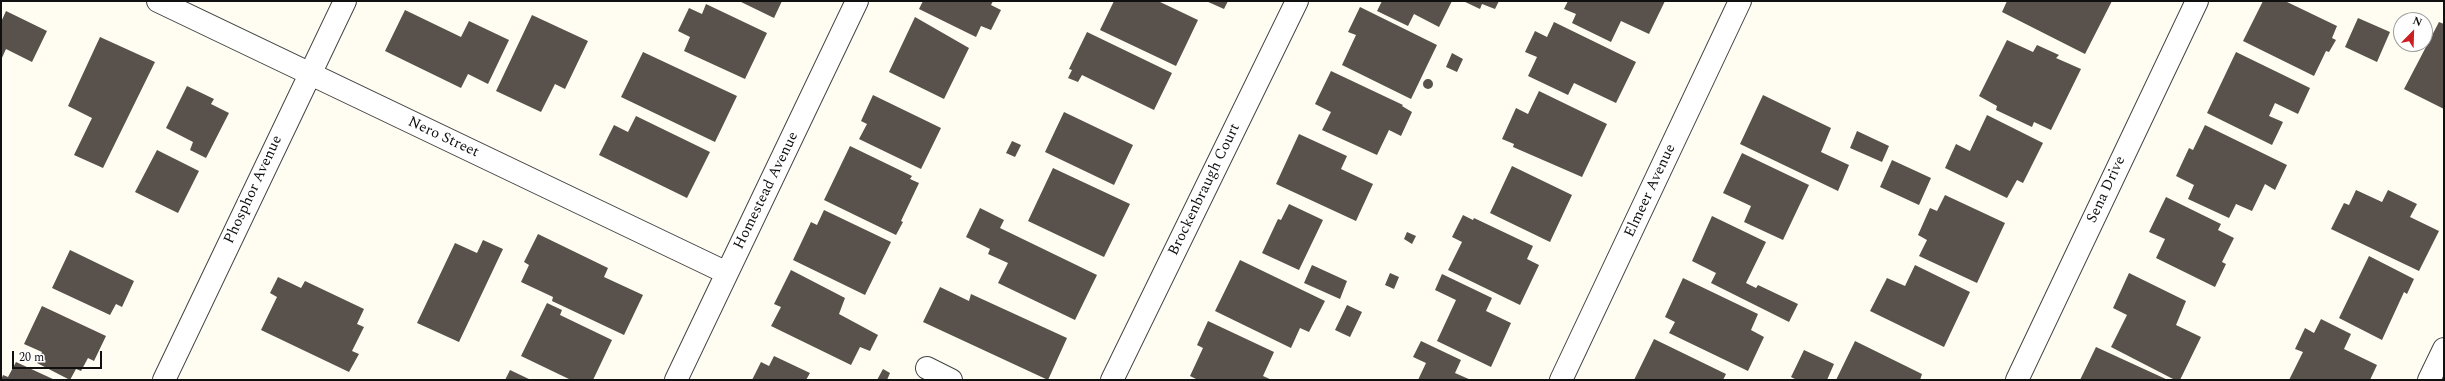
<!DOCTYPE html>
<style>
body{margin:0}
#map{position:relative;width:2445px;height:381px;overflow:hidden;background:#fffdf2;font-family:Spectral,serif}
canvas{display:block}
.frame{position:absolute;inset:0;border:2px solid #101010;pointer-events:none}
.north{position:absolute;left:2393px;top:12px;width:40px;height:40px;box-sizing:border-box;background:#fff;border:1px solid #9f9f9f;border-radius:50%;rotate:23deg;font-size:11px;font-weight:700;line-height:16px;text-align:center;color:#101010}
.north::after{content:'';display:block;margin:auto;width:14px;height:18px;background:#ca1e20;clip-path:polygon(50% 0,100% 100%,50% 72%,0 100%)}
.scale{position:absolute;left:12px;top:351px;width:90px;height:18px;box-sizing:border-box;border:2px solid #101010;border-top:0;padding-left:5px;font-size:12px;line-height:14px;white-space:nowrap;color:#101010;-webkit-text-stroke:3px #fff;paint-order:stroke}
</style>
<div id="map">
<canvas width="2445" height="381"></canvas>
<div class="frame"></div>
<div class="north">N</div>
<div class="scale">20 m</div>
</div>
<script>
const context = document.querySelector('canvas').getContext('2d');
context.lineJoin = 'round';
function paint(path, color) { context.fillStyle = color; context.fill(path, 'evenodd'); }
function strokePath(path, color, width, dash) { context.strokeStyle = color; context.lineWidth = width; context.lineCap = dash ? 'butt' : 'round'; context.setLineDash(dash || []); context.stroke(path); }
function write(font, color, halo, rows, align = 'center') {
  context.font = font + ' Spectral,serif'; context.lineWidth = 4; context.setLineDash([]); context.textBaseline = 'middle'; context.strokeStyle = halo; context.fillStyle = color; for (const [text, x, y, turn = 0] of rows) {
    context.save(); context.translate(x, y); context.rotate((+turn || 0) * Math.PI / 180); context.textAlign = isNaN(turn) ? turn : align; if (halo) context.strokeText(text, 0, 0); context.fillText(text, 0, 0); context.restore();
  }
}
paint(new Path2D(`
 M739,1H782L774,18Z
 M923,1H993L991,5L1001,10L991,30L981,26L976,37L919,9Z
 M1114,1H1158L1198,20L1176,66L1100,30Z
 M1206,1H1228L1224,9Z
 M1382,1H1452L1439,27L1414,14L1408,26L1377,11Z
 M1463,1H1499L1495,9L1482,4L1480,9Z
 M1568,1H1665L1649,34L1621,21L1611,42L1572,23L1576,14L1564,9Z
 M2007,1H2112L2085,54L2002,12Z
 M2263,1H2285L2337,26L2332,38L2336,40L2329,52L2326,51L2314,76L2243,41Z
 M706,4L767,33L745,79L684,51L690,37L678,31L689,8L702,14Z
 M1360,7L1437,45L1411,99L1342,65L1356,35L1348,32Z
 M405,10L461,37L469,21L509,40L488,84L468,74L461,88L385,51Z
 M6,11L47,31L32,62L6,49L1,60V22Z
 M532,15L588,41L565,89L555,84L541,112L496,91Z
 M915,17L969,48L944,99L889,72Z
 M2358,18L2390,32L2377,62L2345,47Z
 M1554,22L1636,62L1616,103L1574,83L1568,95L1528,76L1537,57L1525,52L1535,31L1547,37Z
 M2439,22L2444,24V109L2404,89Z
 M1087,32L1172,73L1154,110L1082,75L1078,82L1068,78L1072,70L1069,69Z
 M100,37L155,62L103,168L74,155L92,118L68,106Z
 M2007,40L2033,52L2037,45L2059,55L2056,58L2081,69L2051,130L2034,122L2032,127L1996,110L1997,106L1979,96Z
 M643,52L737,96L715,142L621,97Z
 M2236,52L2310,88L2298,114L2275,103L2269,116L2283,122L2272,145L2207,113Z
 M1452,53L1463,59L1457,72L1446,67Z
 M1331,71L1403,105L1402,106L1412,112L1401,136L1389,130L1377,155L1322,130L1331,112L1315,104Z
 M1423 84a5 5 0 1 1 10 0a5 5 0 1 1-10 0Z
 M187,86L214,99L211,104L229,113L206,158L190,150L193,142L166,128Z
 M1539,91L1607,124L1582,177L1513,147L1514,144L1502,139L1516,108L1528,114Z
 M873,95L941,128L921,169L859,139L867,124L861,121Z
 M1763,95L1831,128L1821,152L1849,165L1838,191L1740,144Z
 M1064,112L1133,145L1114,185L1045,152Z
 M1987,115L2043,143L2023,183L2017,180L2007,198L1945,168L1956,144L1970,151Z
 M636,116L710,152L687,198L599,155L614,125L628,132Z
 M2205,125L2287,165L2275,190L2265,184L2252,211L2236,204L2229,218L2188,199L2194,185L2176,176L2189,148L2193,150Z
 M1857,131L1889,146L1882,162L1850,148Z
 M1299,134L1347,156L1341,169L1373,184L1356,221L1276,184Z
 M1012,141L1021,145L1015,157L1006,153Z
 M850,146L912,176L910,179L919,183L901,221L903,222L896,235L824,200Z
 M157,150L199,171L178,213L135,192Z
 M1742,153L1809,185L1783,240L1744,222L1751,206L1723,193Z
 M1892,160L1931,178L1919,205L1880,187Z
 M1512,166L1572,195L1550,242L1490,213Z
 M1053,168L1130,204L1104,257L1028,221Z
 M2356,190L2382,202L2388,190L2417,204L2410,217L2439,231L2419,271L2331,229L2344,203L2349,205Z
 M1945,195L2005,223L1977,283L1919,256L1927,240L1918,235L1930,208L1937,211Z
 M2166,197L2221,224L2218,230L2234,238L2222,262L2226,264L2215,287L2156,258L2165,239L2149,232Z
 M1289,204L1323,220L1299,270L1262,253L1278,219L1281,220Z
 M980,208L1004,220L1000,228L1097,275L1075,320L998,283L1008,263L988,254L990,249L966,237Z
 M824,210L891,242L865,295L793,260L811,222L817,225Z
 M1463,215L1473,220L1474,218L1533,246L1527,259L1539,265L1520,305L1448,270L1462,242L1452,237Z
 M1712,216L1766,242L1746,283L1756,288L1758,285L1798,304L1789,322L1711,283L1716,273L1692,261Z
 M1407,232L1416,236L1412,244L1404,239Z
 M538,234L608,268L604,277L643,295L624,335L552,301L553,297L521,282L529,265L524,262Z
 M483,240L503,249L459,342L417,323L455,243L477,253Z
 M70,250L134,281L122,307L116,304L110,315L52,288Z
 M2369,256L2414,279L2407,294L2404,292L2382,340L2339,318Z
 M1240,260L1325,301L1309,332L1300,328L1291,348L1215,311Z
 M1312,265L1347,281L1340,299L1304,283Z
 M1915,265L1970,292L1944,347L1870,311L1887,278L1905,286Z
 M791,270L845,298L839,314L878,335L870,351L860,347L851,365L771,326L781,307L774,304Z
 M1390,273L1399,277L1394,289L1385,285Z
 M2129,273L2186,301L2176,325L2201,337L2180,380H2175L2111,347L2127,315L2113,308Z
 M1442,274L1492,298L1486,311L1511,323L1491,367L1437,341L1456,300L1435,290Z
 M278,277L301,288L305,281L364,309L357,324L364,327L352,351L359,354L349,372L261,330L277,297L270,293Z
 M1683,278L1758,314L1751,330L1764,337L1748,371L1669,333L1675,322L1665,317Z
 M940,287L969,301L971,294L1067,338L1048,380L923,322Z
 M547,303L562,310L560,315L612,340L593,380H571L521,356Z
 M1347,305L1362,312L1350,337L1335,330Z
 M42,306L106,336L94,361L88,358L81,371L76,369L70,380L37,363L42,352L24,344Z
 M2321,319L2351,334L2344,349L2377,365L2370,380H2289L2303,352L2295,349L2305,328L2314,333Z
 M1208,321L1274,352L1263,376L1272,380H1198L1190,376L1203,348L1197,345Z
 M1654,339L1726,374L1723,380H1634Z
 M1421,341L1461,360L1455,373L1471,380H1418L1426,363L1413,357Z
 M1855,341L1922,374L1920,380H1836Z
 M2096,347L2168,380H2080Z
 M1804,350L1834,364L1827,380H1797L1791,377Z
 M774,356L810,373L806,380H752L761,362L769,366Z
 M16,362L55,380H1L3,375L8,377Z
 M883,369L890,373L887,380H877Z
 M510,370L531,380H505Z`), '#59514b');
const minor = new Path2D(`
 M158,1L727,273
 M927,368L951,380
 M164,380L345,1
 M676,380L857,1
 M1112,380L1297,1
 M1561,380L1740,1
 M2017,380L2197,1
 M2429,380L2444,349`);
strokePath(minor, '#434343', 24);
strokePath(minor, '#fff', 22);
write('15px', '#101010', '#fff', [
 ["Nero Street",443,138,25],
 ["Phosphor Avenue",254,190,-65],
 ["Brockenbraugh Court",1205,190,-64],
 ["Sena Drive",2107,190,-65],
 ["Homestead Avenue",767,191,-64],
 ["Elmeer Avenue",1651,191,-65]
]);
</script>
